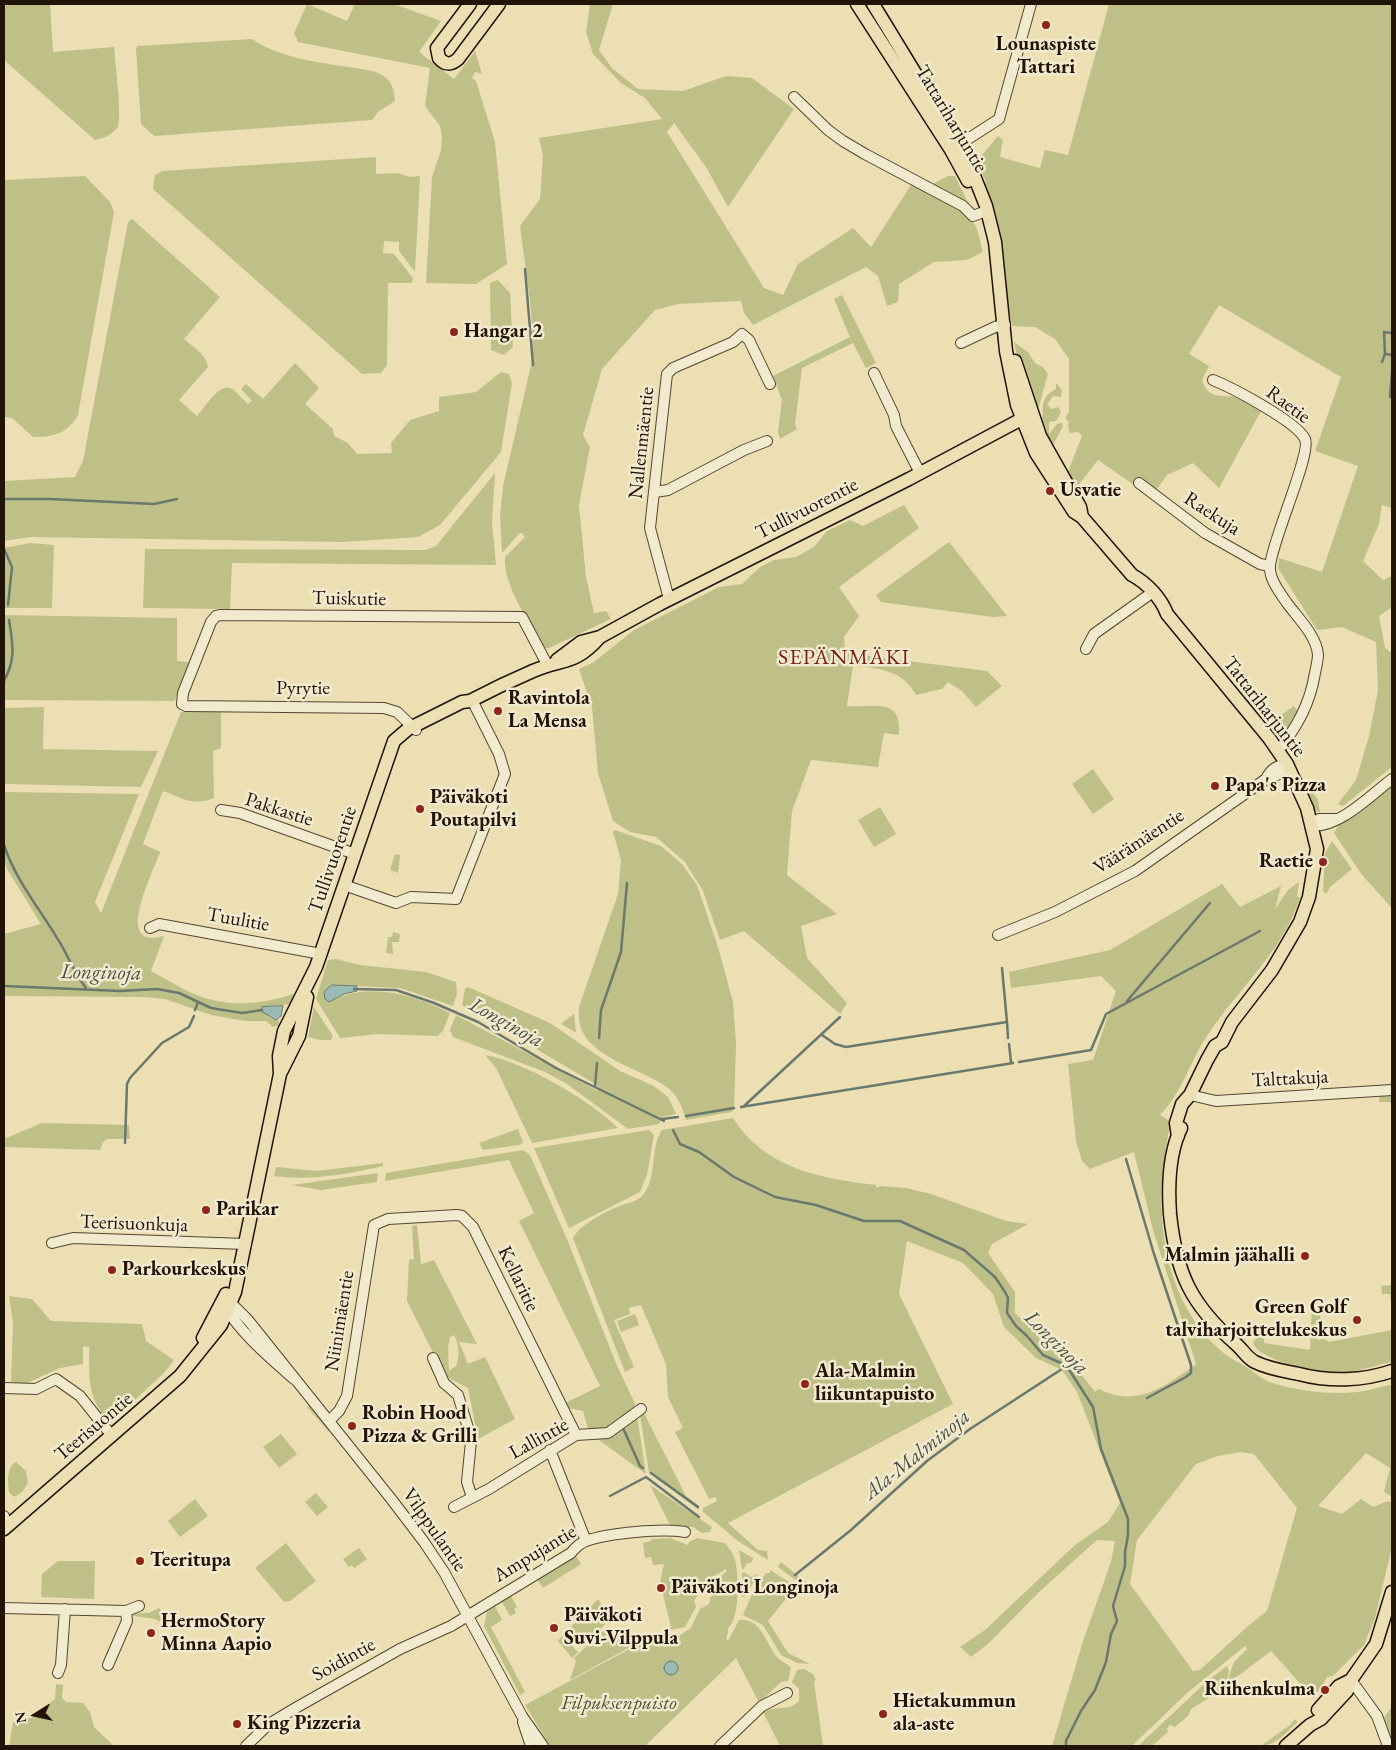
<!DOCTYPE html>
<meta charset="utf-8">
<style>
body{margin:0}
#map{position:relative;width:1396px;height:1750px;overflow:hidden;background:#ebdfb3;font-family:"EB Garamond",serif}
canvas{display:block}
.frame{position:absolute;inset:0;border:5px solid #211306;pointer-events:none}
.north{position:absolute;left:10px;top:1690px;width:50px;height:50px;-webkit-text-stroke:4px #f2eace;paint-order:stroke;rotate:260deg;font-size:14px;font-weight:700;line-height:20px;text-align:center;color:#211306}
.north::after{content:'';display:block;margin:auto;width:18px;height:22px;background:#211306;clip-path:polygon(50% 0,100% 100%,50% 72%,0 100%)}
</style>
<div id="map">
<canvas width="1396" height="1750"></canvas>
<div class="frame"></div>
<div class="north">N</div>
</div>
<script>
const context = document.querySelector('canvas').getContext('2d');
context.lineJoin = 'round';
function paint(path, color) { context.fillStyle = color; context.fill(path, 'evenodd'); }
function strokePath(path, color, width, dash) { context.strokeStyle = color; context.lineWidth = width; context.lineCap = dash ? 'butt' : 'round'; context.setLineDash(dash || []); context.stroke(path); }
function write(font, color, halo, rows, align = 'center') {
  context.font = font + ' "EB Garamond",serif'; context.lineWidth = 5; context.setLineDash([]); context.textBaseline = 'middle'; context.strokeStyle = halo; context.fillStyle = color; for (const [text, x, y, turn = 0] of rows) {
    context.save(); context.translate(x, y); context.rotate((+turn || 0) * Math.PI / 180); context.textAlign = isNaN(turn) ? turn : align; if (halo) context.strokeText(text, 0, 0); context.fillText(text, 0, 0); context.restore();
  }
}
paint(new Path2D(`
 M4,4H50L53,52L114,47C115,62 122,115 118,126C113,135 104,138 95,140L4,60Z
 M307,4L347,21L355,4H394L441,21L419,52L454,79L475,51L482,74L475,72L472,78L476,81L495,142L507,264L476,284L426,283L432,177L441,150L442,136L440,126L425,106L430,68L298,42L294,33Z
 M590,4H613L599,50L612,68L638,89L683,91L726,76L752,78L794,109L728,207L706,167L674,123L667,132L764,288L783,295L798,264L853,228L871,247L911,185C933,190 961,202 973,222C979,230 980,243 983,252L967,260L934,262L899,284L898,302L887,306L878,276L866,267L753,325L744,313L741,301L678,304L655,310L602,369L583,435L590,447L579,505L586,577L594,613L606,611L611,619L549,648H544C530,623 503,586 505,557L525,537L522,533H520L502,553L500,516L503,486L533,357L531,309L520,226L540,199L543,155L539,138L662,119L645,98L621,83L593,54L586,32Z
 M1109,4H1392V508L1382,505L1379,524L1363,561L1383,580L1392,576V607L1379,616L1385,648L1392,653V767L1343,806L1338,804L1356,780L1369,736L1378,690L1376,642L1342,627L1317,630L1278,568L1279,558L1322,572L1358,466L1315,451L1341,377L1219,305L1189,354L1209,366L1202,380C1210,402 1222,393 1241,398C1247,400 1255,407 1261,411L1219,488L1193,463L1167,475L1155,492L1139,478L1134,485L1098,460L1077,487L1067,474L1082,436L1078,432L1070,433L1068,427L1069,422L1065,418L1069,412V359L1055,339L1035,327L1012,326L1001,258L980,185L986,182L977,161L998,136L1003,140L1000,157L1040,168L1045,150L1068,155Z
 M252,39C283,61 335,64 373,71C389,77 394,84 395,101L378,112L372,120L154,136L141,124L136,48L138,46Z
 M376,157V174L398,173L410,177L420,176L415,272L399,251V242L384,241L383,253L394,254L413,278L412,283H388L387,365L381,373L362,374L153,189L155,175L162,171Z
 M85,176L110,202L114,212L78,415C68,433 52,438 33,437L12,418L5,417L4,180Z
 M948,176H955L969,205L933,186V184Z
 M132,219L220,297L184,339C193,347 206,354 208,367L179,400L197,416C204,409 218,384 230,388C236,390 243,400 248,404L252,401L241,389L246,384L263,399L295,363L319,388L305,404L333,429L334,436L348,443L357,454L392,453L391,443L410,420L439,411V397L476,392L501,372L509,374L512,383L501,452L440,525L418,537L343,542L30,537L4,541V481L75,477L83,461L128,222Z
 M498,280L510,293L513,347L504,355L491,350L490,283Z
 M842,295L876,363L866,368L853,343L802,368L795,424L797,429L780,439L778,432L782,400L773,376L850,337L834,299Z
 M1014,342L1028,352L1035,363L1043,367L1048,374L1038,410L1040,418L1043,417C1042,403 1043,396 1056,389V383L1062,390L1061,397L1053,396L1047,405L1052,409L1058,407L1061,412L1056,421L1049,422V434L1057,424L1062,423L1063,426L1052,447L1022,377Z
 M495,473L492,522L496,565L232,563L230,609L143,608L145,549L426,550L436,546Z
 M904,505L919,528L839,587L859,616L844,637L845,653L987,671L1002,686L976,707L962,691L948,682L942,689L916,695C903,670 879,668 853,666L847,706C873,708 902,696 899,735L884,733L878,767L811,760L792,811L787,875L837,914L801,926L807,958L847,1003L840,1014L744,931L720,940L703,891L685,862L656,837L630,832L613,821L598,773L592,707L579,669L594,662L634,630L719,587L742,584L760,567L774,560L796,557L814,547L827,531L850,520L863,526Z
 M949,542L1007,616L993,617L881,602L876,595Z
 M30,543L54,545L52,608H4V548Z
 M4,615L177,618V661L189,662L175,701L4,700Z
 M1294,706L1299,713L1285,734L1271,730L1260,712L1277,718Z
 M44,707L43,749L158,751L141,787L4,784V708Z
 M181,712H221V748L213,751L214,798C193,807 183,798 163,791L143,844L160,852C153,873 112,951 164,936L151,971C166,979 183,990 199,996C231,1008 268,1004 298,992L292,1004L262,1007L270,1018L278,1019L280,1025L273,1027L266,1021H245L211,1015L165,999L143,997L4,996V934L41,924L7,869L4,859V792L139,794L95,902L101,913Z
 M1093,769L1114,799L1093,814L1072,784Z
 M1301,776L1318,800L1320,813L1312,808Z
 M1392,782V908L1362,875L1334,833L1340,822Z
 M880,807L896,834L874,847L858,820Z
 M615,830L661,846L682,864L697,885L718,947L733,1002L736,1044L734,1110L731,1112L686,1120C683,1108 677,1095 667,1087C638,1066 568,1054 580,1004L618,894L621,860L613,832Z
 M1332,841L1352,869L1330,887L1326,894L1323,891L1325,853Z
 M395,854L400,855L398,873L390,870Z
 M1299,882L1297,897H1300C1284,950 1239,988 1209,1033C1190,1060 1183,1092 1160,1115L1171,1122C1153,1199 1157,1292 1219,1349C1226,1356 1236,1361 1245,1366C1253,1371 1261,1379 1270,1382C1296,1391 1329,1395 1357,1392C1368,1391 1379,1387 1390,1385L1392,1387V1497L1384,1492L1390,1468L1366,1453L1318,1506L1342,1514L1361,1499L1373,1507L1388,1501L1392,1503V1547L1375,1618L1364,1645L1333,1676L1327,1677L1314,1699L1271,1651L1226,1685L1234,1662L1247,1649L1245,1646L1187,1693L1132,1746H1052L1083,1641L1111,1562L1115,1541L1097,1540L1038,1593L989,1643L971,1657L960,1647L985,1630L1075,1545L1108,1522L1120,1503L1077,1392L1062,1370L1036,1358L1004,1327L993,1294L963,1263L907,1241L899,1294L953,1404L728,1523L758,1550L767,1551L768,1560L738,1541L703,1512V1508L717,1501L715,1497L709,1499L675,1432L683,1428L668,1397L666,1364L641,1305L629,1308L630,1314L614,1320L634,1367L625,1372L573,1238C580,1225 603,1213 617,1207C626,1203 635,1203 642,1196C658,1179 649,1149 662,1130L733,1118C764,1168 821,1179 876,1185V1188L880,1186L906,1188L931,1194L1006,1221L1028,1224L992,1244L988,1253L1015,1292V1313L1035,1332L1047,1348L1067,1356L1095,1392L1099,1389C1136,1408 1165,1387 1196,1364L1153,1230L1134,1152L1090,1169L1082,1161L1076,1141L1068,1064L1093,1060L1116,991L1101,976L1011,988L1009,972L1110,950L1222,884L1240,907L1281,886L1275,909L1288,890ZM1240,1452L1254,1454L1297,1508L1267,1611L1248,1626L1200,1670L1193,1671L1130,1584L1137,1540L1196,1464L1218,1456Z
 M393,932L400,934L399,942H392L393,954L386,953L388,937H392Z
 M336,959L360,965L426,972L456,982L457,994L453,1006L400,988L332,985L329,1002C368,981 412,994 450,1013L443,1031L437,1036L378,1034L340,1038L316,999L328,960Z
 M468,987L550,1023L620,1071L652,1085L668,1097L676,1114L662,1117L659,1124L628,1129L567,1084L545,1072L453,1037L450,1030L456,1015L598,1091L597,1085L462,1005L465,989Z
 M314,1007L333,1036L331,1040H320L308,1037Z
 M574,1014L576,1032H575L561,1024Z
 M485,1055C523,1061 591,1101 618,1128L532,1143L496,1068Z
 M1392,1094V1102H1379V1096Z
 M42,1123L129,1125L130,1139H107L103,1142L100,1150L4,1147V1139Z
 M518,1129L523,1142L519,1145L483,1150L479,1143Z
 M649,1130L654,1135L647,1175L640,1192L569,1228L534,1148Z
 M523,1150L530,1155L567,1239L615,1361L635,1404C633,1423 604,1429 589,1432L583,1411L568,1408L565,1403L600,1386L519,1221L534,1213L509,1160L385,1181L386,1173Z
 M383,1163V1166C347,1174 311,1181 274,1176L276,1167L317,1171Z
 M378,1173L377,1182L321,1190L292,1185Z
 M417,1225L421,1264L434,1260L477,1344L459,1342L468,1364L485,1357L515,1419L478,1439L468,1388L445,1376L407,1301L409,1260L414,1259L412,1226ZM454,1335C459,1344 460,1356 456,1366L449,1371L448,1347L450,1337Z
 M1392,1285V1307L1390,1294H1382L1381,1286Z
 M9,1296L32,1299L51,1321L142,1324L146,1341L174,1360L164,1373L110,1423C86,1396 90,1381 89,1347L83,1346V1364L60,1368L23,1385H14V1382H11L13,1322Z
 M1312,1304L1321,1305L1319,1309L1323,1334L1317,1335V1340L1324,1339L1329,1342L1392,1330V1362C1379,1364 1368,1369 1355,1371C1326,1376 1299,1370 1272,1358C1265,1354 1254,1350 1253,1342L1265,1329L1264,1343L1310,1350Z
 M635,1314L639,1325L621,1332L617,1321Z
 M309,1405L330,1430L328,1431L307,1407Z
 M644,1413L686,1496L698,1505L699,1510L649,1473L640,1414Z
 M637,1416L646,1474L596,1438Z
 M281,1434L297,1454L279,1468L263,1447Z
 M16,1462L26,1471L28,1483L22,1492L14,1497L9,1492C8,1482 6,1467 16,1462Z
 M650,1485L712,1527L710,1532L702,1533L693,1527H671Z
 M316,1493L328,1507L317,1516L305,1502Z
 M195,1499L208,1516L180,1537L168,1521Z
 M670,1538L688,1545L689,1542L697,1538L725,1543C729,1548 733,1553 735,1560C739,1573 740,1620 728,1628V1633L726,1638L728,1641L739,1620C760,1617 766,1642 776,1656C780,1661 787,1663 791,1668L788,1681L781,1682L759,1703L736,1658L645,1746H550L525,1705L637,1645L671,1641L691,1628L700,1609L709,1604L715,1581L727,1571L726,1569L709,1579L694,1601L696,1607L685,1627L669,1630L671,1627L660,1582L664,1564L653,1565L651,1557L645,1558L643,1543L651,1541V1539Z
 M286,1543L316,1581L290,1601L284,1602L255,1568Z
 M359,1548L367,1559L354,1568L352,1565L349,1567L343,1559Z
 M739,1550L753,1558L752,1562L746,1564L744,1569H742Z
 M576,1556L581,1564L543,1588L537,1579Z
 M58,1561H95L94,1599L41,1597L42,1574Z
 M781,1562L806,1582H798L778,1567Z
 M770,1570L800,1589L799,1591L793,1590L768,1621L788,1653L810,1664L797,1663L781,1655L763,1625L743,1615L755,1587L766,1573H770Z
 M744,1572L751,1577L758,1574L746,1596L742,1597V1574Z
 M511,1596L517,1607L514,1609L516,1613L510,1616L502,1602Z
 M598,1599L611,1618L584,1646L568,1630Z
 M495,1606L502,1620L491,1627L525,1692L520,1695L484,1626L487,1612Z
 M159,1608L168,1618L166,1625L155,1619L133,1616L132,1613H149Z
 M607,1627L615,1637H627L632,1646L570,1680L576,1661L574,1658Z
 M562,1636L578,1652L572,1658L558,1641Z
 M1227,1666C1233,1675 1222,1689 1214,1694L1205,1683Z
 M804,1669L813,1674L816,1680L814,1681L823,1746H780L763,1712C775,1705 789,1712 799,1701V1689L792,1682L797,1670Z
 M56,1684L63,1685L62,1698L66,1702L83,1703L90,1712L94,1727L114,1746H9L13,1722L31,1718L55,1699Z
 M1203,1685L1212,1696L1191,1709L1188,1716L1175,1727L1170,1725L1167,1729L1168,1732L1153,1745L1138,1746Z
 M1391,1708H1392V1746L1382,1720Z
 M1295,1719L1298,1722C1287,1731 1276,1746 1261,1746L1290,1725Z`), '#bfc088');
const water = new Path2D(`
 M332,985L357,986V991L344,994L329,1002L325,999L324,992Z
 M283,1006L281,1016L276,1020L261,1011L262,1007Z
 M664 1668a7 7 0 1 1 14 0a7 7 0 1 1-14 0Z`);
paint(water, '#9abbb4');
strokePath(water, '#6a786e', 1);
strokePath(new Path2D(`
 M525,269L533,365
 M1392,333L1384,332L1385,354L1392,355
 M1382,362L1385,354
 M1390,397L1392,373
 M4,499H50L154,504L177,499
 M4,549L12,567L8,605
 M4,681C16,659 13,645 9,620
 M4,845C16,882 44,914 63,948C71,963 76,975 86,988
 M4,986L120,991L157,989L179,993L211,1008L242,1013L262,1010
 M354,989L396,990L434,1003L478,1022L556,1068L664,1121
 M1127,1001L1210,903
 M195,1010L198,1002
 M1007,1022L1008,1038
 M822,1035L835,1044L846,1047L1007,1022L1002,968
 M599,1038L601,1010L621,952L627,883
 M1009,1044L1011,1062
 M1019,1062L1091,1050L1106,1014L1260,931
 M595,1086L597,1063
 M741,1107L1013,1063
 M743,1107L840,1017
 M686,1116L734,1108
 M662,1119L678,1117
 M673,1130L680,1144L699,1152L734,1177L775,1197L816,1205L864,1221H900L964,1250L995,1277L1005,1292L1008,1298L1007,1313L1016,1326L1027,1336L1043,1355L1061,1363L1070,1371L1093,1407L1101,1449L1128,1519V1535L1125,1552V1566L1113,1606L1117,1621L1111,1634L1106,1662L1095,1690L1081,1711L1066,1741V1746
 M125,1143L127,1084L130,1078L162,1043L189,1027L194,1016
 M1126,1159L1154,1254L1191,1365V1373L1186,1377L1147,1398
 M623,1428L640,1466L643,1468
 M651,1473L698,1507
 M610,1496L646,1477L699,1517
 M795,1575L851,1530L927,1461L970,1429L1065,1367`), '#6a786e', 2.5);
const minor = new Path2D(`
 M794,97L828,130L843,141L865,154L963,206L973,216L981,213
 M954,148L999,119L1031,4
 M961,343L995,327L1005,325
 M874,373L894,415L896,426L920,473
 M1213,380C1233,388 1297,422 1305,439C1312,453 1272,540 1270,566C1269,579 1280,593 1287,603C1297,617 1317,636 1318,655C1318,660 1316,668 1315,673C1310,704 1297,727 1278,751
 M1139,483L1205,533L1260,564L1270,566
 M655,492L668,490L744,450L767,441
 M669,599L650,528L667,374L673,368L733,342L742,334L749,340L770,384
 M1086,649L1094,634L1153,592
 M416,730L397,712L384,708L186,706L182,704L183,693L211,622L216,616L221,615L522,617L548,666
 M1266,779C1271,769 1276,766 1287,764
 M221,810L240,813L355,854
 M1311,825C1337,830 1372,794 1392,779
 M1311,825L1319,819H1336
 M344,885L396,903L411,897L456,899L505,774L499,754L472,700
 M150,928L159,924L321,954
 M998,935L1055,912L1135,871L1266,779L1282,773L1287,764
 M1190,1095L1216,1101L1392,1090
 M52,1243L73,1238L246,1244
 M433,1358L444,1383L458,1395L468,1428L471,1441L467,1482L472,1497
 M294,1379C270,1358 238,1331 223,1303H231L248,1320L392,1500L424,1542L444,1572L522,1716L543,1746
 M4,1388L36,1389L56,1379L80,1396L112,1436
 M329,1421L339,1411L347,1396L374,1225L388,1219L457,1215L462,1216L473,1227L576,1435
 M550,1450L586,1541
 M454,1507L489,1489L576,1435L608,1433L641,1409
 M4,1516L7,1525
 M4,1608L126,1611L139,1606
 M108,1665L127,1621L126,1611
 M58,1673L61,1665L65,1609
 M1351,1680L1377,1716L1388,1746
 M523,1722L531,1746
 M246,1746L269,1724L299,1706L400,1649L451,1626L571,1553C575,1548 580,1543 586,1541C608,1533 663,1528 685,1532
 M720,1746L762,1706L787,1693`);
const major = new Path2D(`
 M470,4L437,48L439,58C445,65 451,65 458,59L499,4
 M857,4L951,150L968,181
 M873,4L959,145L975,178L986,206L995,242L1006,351L1017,405L1036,453L1074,512L1082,517L1132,575C1147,583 1161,598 1167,614L1269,738L1287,764L1307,808L1317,849L1309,897L1300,922L1272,970L1232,1022L1222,1042L1215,1046L1207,1060L1190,1095L1182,1104L1176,1123L1178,1136
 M1015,361L1040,436L1080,507L1082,517
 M557,660L581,642L600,637L660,604L909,479L1031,414
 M280,1074L299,1036L307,997
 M1181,1128C1169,1153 1168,1186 1170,1214C1176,1273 1191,1305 1236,1344C1243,1350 1247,1358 1255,1362C1269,1369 1284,1371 1299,1374C1329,1382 1363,1381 1392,1371
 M203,1338L226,1294
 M4,1529L180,1376L221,1325L235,1292L280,1074L279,1056L284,1031L316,967L394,741L408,729L462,702L470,701C491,690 512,680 533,671C564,658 574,666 600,637
 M1318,1710L1339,1686L1351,1680
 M1286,1746L1310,1725L1321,1719L1347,1691L1351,1680L1376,1644L1392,1592`);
strokePath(minor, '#544631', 12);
strokePath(major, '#211306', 15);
strokePath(minor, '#f2eace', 10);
strokePath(major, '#ebdfb3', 12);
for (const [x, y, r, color] of [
 [1046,25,5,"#8f2418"],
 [454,332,5,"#8f2418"],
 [1050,491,5,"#8f2418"],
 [498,711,5,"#8f2418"],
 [1215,786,5,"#8f2418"],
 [420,809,5,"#8f2418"],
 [1323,862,5,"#8f2418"],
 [206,1210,5,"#8f2418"],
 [1305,1256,5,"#8f2418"],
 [112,1270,5,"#8f2418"],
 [1357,1320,5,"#8f2418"],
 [805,1384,5,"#8f2418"],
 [352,1426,5,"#8f2418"],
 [140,1561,5,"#8f2418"],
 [661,1588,5,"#8f2418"],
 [554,1628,5,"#8f2418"],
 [151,1633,5,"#8f2418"],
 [1325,1690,5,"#8f2418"],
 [883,1714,5,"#8f2418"],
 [237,1724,5,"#8f2418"]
]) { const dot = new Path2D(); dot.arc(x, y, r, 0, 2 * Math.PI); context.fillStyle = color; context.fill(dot); strokePath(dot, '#f2eace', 2); }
write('bold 20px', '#211306', '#f2eace', [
 ["Lounaspiste",1046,45,"center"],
 ["Tattari",1046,68,"center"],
 ["Hangar 2",464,332],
 ["Usvatie",1060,491],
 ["Ravintola",508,699],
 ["La Mensa",508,722],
 ["Papa's Pizza",1225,786],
 ["Päiväkoti",430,798],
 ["Poutapilvi",430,821],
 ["Raetie",1313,862,"right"],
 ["Parikar",216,1210],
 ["Malmin jäähalli",1295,1256,"right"],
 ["Parkourkeskus",122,1270],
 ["Green Golf",1347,1308,"right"],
 ["talviharjoittelukeskus",1347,1331,"right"],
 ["Ala-Malmin",815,1372],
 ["liikuntapuisto",815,1395],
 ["Robin Hood",362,1414],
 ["Pizza & Grilli",362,1437],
 ["Teeritupa",150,1561],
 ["Päiväkoti Longinoja",671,1588],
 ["Päiväkoti",564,1616],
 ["Suvi-Vilppula",564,1639],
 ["HermoStory",161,1622],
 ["Minna Aapio",161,1645],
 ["Riihenkulma",1315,1690,"right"],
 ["Hietakummun",893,1702],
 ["ala-aste",893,1725],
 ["King Pizzeria",247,1724]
], 'left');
write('20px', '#211306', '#f2eace', [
 ["Tattariharjuntie",951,119,59],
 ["Raetie",1288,405,36],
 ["Nallenmäentie",642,443,-84],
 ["Tullivuorentie",807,509,-27],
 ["Raekuja",1212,514,33],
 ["Tuiskutie",349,599,1],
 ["Pyrytie",303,689],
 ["Tattariharjuntie",1264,707,52],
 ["Pakkastie",279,810,18],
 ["Väärämäentie",1139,842,-33],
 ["Tullivuorentie",333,860,-71],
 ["Tuulitie",238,920,10],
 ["Talttakuja",1290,1079,-3],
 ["Teerisuonkuja",134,1224,2],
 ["Kellaritie",518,1279,64],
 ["Niinimäentie",340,1321,-81],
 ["Teerisuontie",94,1427,-40],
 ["Lallintie",539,1439,-29],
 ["Vilppulantie",434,1530,55],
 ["Ampujantie",535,1554,-31],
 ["Soidintie",344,1660,-29]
]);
write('italic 20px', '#585034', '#f2eace', [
 ["Filpuksenpuisto",619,1704]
]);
write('italic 21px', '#4b4e43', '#f2eace', [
 ["Longinoja",101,973,1],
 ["Longinoja",506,1023,29],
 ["Longinoja",1056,1343,45],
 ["Ala-Malminoja",917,1455,-39]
]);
context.letterSpacing = '1px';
write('22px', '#7a1f14', '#f2eace', [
 ["SEPÄNMÄKI",844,658]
]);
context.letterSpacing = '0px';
</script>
